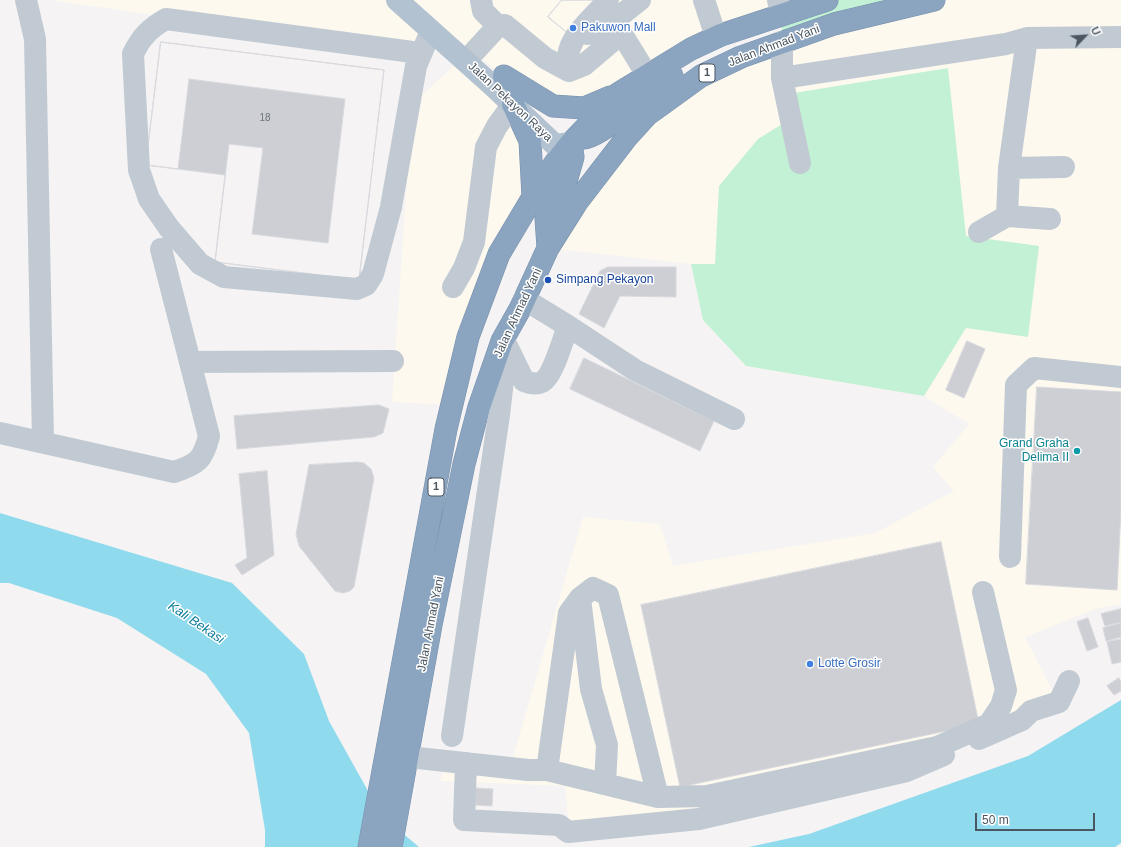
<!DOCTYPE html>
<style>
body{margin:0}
#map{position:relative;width:1121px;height:847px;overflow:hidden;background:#f5f3f3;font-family:Helvetica,sans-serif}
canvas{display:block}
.north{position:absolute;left:1065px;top:16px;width:40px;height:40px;-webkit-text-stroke:3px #fff;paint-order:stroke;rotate:65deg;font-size:11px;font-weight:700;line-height:16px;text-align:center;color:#4a5661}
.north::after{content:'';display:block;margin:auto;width:14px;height:18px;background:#4a5661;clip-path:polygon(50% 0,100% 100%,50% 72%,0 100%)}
.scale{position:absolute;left:975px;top:813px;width:120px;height:18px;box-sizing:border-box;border:2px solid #4a5661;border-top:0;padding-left:5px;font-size:12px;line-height:14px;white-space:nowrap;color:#4a5661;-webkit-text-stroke:3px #fff;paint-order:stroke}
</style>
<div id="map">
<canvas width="1121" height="847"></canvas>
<div class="north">U</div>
<div class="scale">50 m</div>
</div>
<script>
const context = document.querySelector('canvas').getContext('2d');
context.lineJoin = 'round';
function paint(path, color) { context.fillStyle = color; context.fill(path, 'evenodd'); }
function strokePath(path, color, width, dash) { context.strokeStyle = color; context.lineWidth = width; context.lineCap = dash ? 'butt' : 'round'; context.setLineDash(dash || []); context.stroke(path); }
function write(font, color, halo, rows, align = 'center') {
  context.font = font + ' Helvetica,sans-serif'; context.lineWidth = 3; context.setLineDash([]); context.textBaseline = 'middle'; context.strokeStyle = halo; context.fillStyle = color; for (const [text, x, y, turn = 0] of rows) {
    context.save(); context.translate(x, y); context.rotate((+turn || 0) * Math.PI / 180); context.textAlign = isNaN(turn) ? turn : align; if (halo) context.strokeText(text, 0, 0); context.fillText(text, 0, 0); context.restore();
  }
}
paint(new Path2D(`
 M50,0H397L431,31L420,53Z
 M406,0H827L781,14L584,108L504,76Z
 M934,0H1121V604L1095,609L1025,637L1056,697L1015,719L699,814L569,830L565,786L440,781L447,761L510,768L583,517L660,524L673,566L875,533L954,491L933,467L969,424L924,396L746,366L703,320L691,264L548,248L683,88Z
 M462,58L513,104L530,175L452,405L392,402L412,105Z`), '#fdf9ef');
paint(new Path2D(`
 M827,0H934L782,42L781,14Z
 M948,68L966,236L1039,246L1028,337L966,328L924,396L746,366L703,320L691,264H715L719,186L758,139L797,115L794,93Z`), '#c3f1d5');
paint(new Path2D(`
 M0,513L232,583L304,654L329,721L382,816L419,847H265V830L249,733L206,674L117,618L9,583H0Z
 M1121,700V843L1115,847H749L809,834L1028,756Z`), '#90daee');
const building = new Path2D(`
 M562,0H607L575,39L548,17Z
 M562,0H607L575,39L548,17Z
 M161,42L384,70L359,280L215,262L225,175L146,165Z
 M161,42L384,70L359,280L215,262L229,144L263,148L252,234L328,243L345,99L189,79L178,169L146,165Z
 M608,267H676V297L620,296L604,328L579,314L600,271Z
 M967,341L985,349L964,398L946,390Z
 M584,358L714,421L700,451L570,389Z
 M1037,387L1121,392V510L1117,590L1026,584Z
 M379,405L389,409L383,433L374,437L237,449L234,416Z
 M357,462L364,463L371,469L374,478L354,587L350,591L343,593L335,591L299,546L296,534L309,465Z
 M267,471L274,555L242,575L235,565L247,558L239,474Z
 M941,542L979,724L680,787L641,605Z
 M1121,609V622L1105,626L1101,614Z
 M1088,618L1098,647L1087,651L1077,622Z
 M1121,623V637L1106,641L1103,628Z
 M1121,639V662L1112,664L1107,642Z
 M1119,678L1121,682V691L1114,695L1107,686Z
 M476,788L493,789L492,806L475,805Z`);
paint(building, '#cdcfd5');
strokePath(building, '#d7d9de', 1);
const highway = new Path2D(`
 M504,76L553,106L584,108L610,97
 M513,104L530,141L533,197
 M585,138C602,133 616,119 629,108C643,96 657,85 672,76
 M548,248L546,218L567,178L573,157L571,143
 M369,847L446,429L468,337L499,254L533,197L555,163L571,143L619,93L691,49L721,35L827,0
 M391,847L431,625L464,464L479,407L502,341L520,309L548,248L577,202L627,137L647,115L701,76L741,57L834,24L934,0`);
strokePath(highway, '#7690ad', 23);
strokePath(new Path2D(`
 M26,0L35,39L43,441
 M481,0L483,11L498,26
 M704,0L716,37
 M778,0L781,14
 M587,34L601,31L640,0
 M474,52L498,26L505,25L545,58L569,71L584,65L617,37L625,39L647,75
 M420,53L166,19C150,28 141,37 133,54L139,170L149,199L169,228L200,264L224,277L357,289L366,285L373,274L391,207L416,66L431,31
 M569,71C561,40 591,21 608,0
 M782,78V42
 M800,163L782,78L1006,44L1027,38L1121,37
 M1009,168L1064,167
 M1007,216L1050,219
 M979,232L1007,216L1009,168L1027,38
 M453,287L464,268L474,242L486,147L497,126L513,104
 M568,326L635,370L734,419
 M507,346L524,381C530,383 536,385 542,382C553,376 563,339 568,326L524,299
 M190,362L393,361
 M0,433L174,472C198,464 203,460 209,436L161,249
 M1010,557L1016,385L1034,368L1121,377
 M580,598L591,689L607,745L605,784
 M452,736L499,415L507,346
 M979,739L1022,720L1031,711L1059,702L1069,681
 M418,758L528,770H547L658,797L707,796L937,747L989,724L1001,706L1006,690L983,592
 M466,763L464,820L559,825L568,832L699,819L907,771L944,755
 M547,770L569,613L580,598L593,588L608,595L658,797`), '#c1cad2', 22);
strokePath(new Path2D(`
 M397,0L493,86L555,145L571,143`), '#b3c2d1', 22);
strokePath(highway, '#8ba5c1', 22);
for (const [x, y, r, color] of [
 [573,28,4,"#3f7fe0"],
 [548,280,4,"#1a4fb4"],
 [1077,451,4,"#0f9aa8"],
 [810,664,4,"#3f7fe0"]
]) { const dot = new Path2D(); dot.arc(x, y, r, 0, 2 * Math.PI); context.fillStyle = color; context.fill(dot); strokePath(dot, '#fff', 1.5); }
write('10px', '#6b747e', null, [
 ["18",265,118]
]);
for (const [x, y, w] of [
 [707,73,16],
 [436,487,16]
]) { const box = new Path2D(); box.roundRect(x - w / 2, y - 9, w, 18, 3); context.fillStyle = '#fff'; context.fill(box); strokePath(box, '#4a5661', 1); }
write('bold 11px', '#4a5661', null, [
 ["1",707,73],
 ["1",436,487]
]);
write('12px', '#366cbe', '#fff', [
 ["Pakuwon Mall",581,28],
 ["Lotte Grosir",818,664]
], 'left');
write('12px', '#4a5661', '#fff', [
 ["Jalan Ahmad Yani",774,46,-21],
 ["Jalan Pekayon Raya",510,102,43],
 ["Jalan Ahmad Yani",518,313,-65],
 ["Jalan Ahmad Yani",431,624,-79]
]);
write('12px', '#164399', '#fff', [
 ["Simpang Pekayon",556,280]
], 'left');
write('12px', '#0d838f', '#fff', [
 ["Grand Graha",1069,444],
 ["Delima II",1069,458]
], 'right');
write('italic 13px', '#0c7c9b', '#fff', [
 ["Kali Bekasi",196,623,34]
]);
</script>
